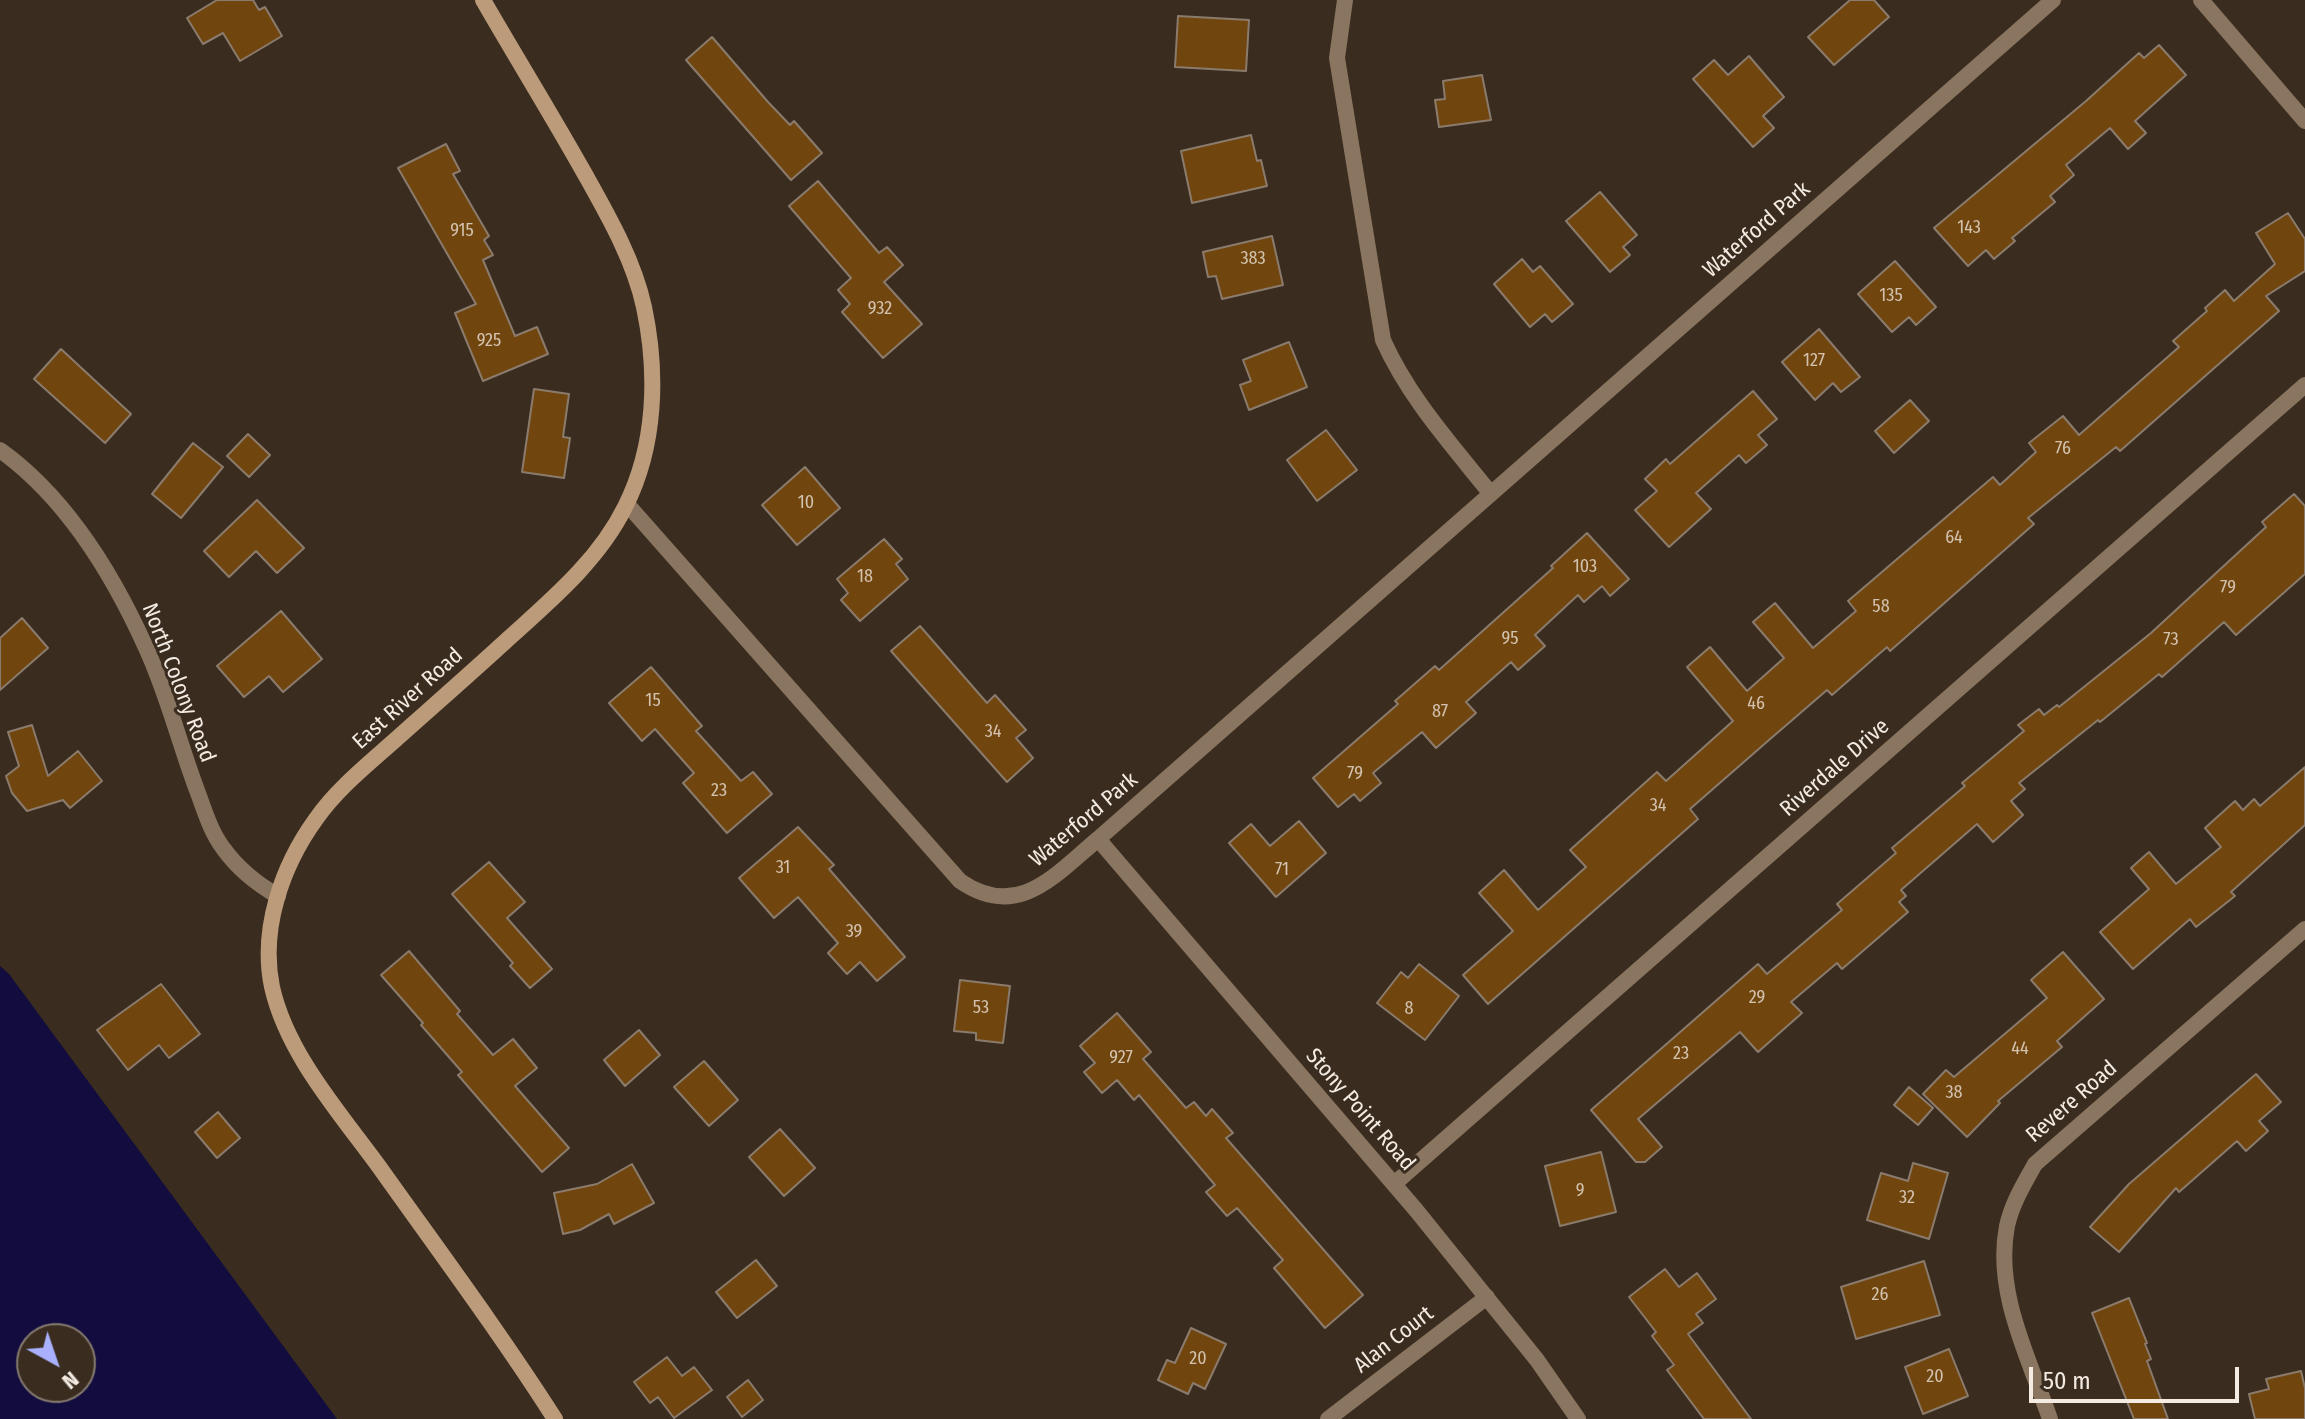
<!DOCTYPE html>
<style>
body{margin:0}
#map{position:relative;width:2305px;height:1419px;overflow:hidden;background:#3a2d20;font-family:"Fira Sans Condensed",sans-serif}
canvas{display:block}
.north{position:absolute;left:16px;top:1323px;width:80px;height:80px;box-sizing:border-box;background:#3a2d20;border:2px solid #84796e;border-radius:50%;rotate:140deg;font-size:22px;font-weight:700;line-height:32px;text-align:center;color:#f4ebe3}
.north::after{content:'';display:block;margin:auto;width:28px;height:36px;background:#a9b0fc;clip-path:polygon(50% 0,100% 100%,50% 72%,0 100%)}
.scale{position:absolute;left:2029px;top:1367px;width:210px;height:36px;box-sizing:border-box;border:4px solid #f4ebe3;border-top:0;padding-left:10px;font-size:24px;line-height:28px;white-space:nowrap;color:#f4ebe3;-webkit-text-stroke:6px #3a2d20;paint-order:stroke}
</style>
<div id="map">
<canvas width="2305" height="1419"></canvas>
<div class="north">N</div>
<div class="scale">50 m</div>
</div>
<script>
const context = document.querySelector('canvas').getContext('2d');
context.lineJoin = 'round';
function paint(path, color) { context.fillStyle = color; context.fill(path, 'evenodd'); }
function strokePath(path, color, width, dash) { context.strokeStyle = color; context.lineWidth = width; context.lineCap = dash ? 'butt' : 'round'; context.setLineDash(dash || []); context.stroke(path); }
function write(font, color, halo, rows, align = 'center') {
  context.font = font + ' "Fira Sans Condensed",sans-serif'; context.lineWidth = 6; context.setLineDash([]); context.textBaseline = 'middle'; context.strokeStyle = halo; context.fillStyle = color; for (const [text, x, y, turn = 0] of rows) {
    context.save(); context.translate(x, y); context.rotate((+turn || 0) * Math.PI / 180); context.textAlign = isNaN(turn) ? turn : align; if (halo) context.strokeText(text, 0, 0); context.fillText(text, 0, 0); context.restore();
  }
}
paint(new Path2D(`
 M0,966L9,974L337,1419H0ZM32,1339H80V1387H32Z`), '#120d3e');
const building = new Path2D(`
 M217,0H253L259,10L265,7L282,36L240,61L223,33L203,44L187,18Z
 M1850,0H1874L1889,17L1834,65L1808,37Z
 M1178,16L1249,20L1246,71L1175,67Z
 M712,37L768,102L790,125L794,121L822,153L791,180L686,60Z
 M2159,45L2186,75L2135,121L2146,133L2128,149L2110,128L2066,165L2074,175L2050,196L2055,202L2012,238L2015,241L1994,259L1986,250L1968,266L1934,228L2086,101L2139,53L2144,58Z
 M1749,56L1784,97L1763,116L1774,128L1753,147L1693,79L1714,60L1728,75Z
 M1482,75L1491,120L1439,127L1435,100L1445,99L1443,81Z
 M1251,135L1257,161L1261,160L1267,186L1192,203L1181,151Z
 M446,144L460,171L453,174L489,236L484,240L493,255L483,260L515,336L537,327L548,354L483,381L455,313L476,304L398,168Z
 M818,181L879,253L887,247L903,265L884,282L922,324L883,358L842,312L850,304L838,290L851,278L789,206Z
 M1600,192L1637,235L1623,247L1630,255L1610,272L1566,221Z
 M2288,213L2305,239V271L2266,296L2279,311L2120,451L2116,447L2028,518L2034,524L1890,651L1887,647L1832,695L1827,690L1769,740L1690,809L1698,819L1488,1004L1463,975L1513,931L1479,893L1504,870L1538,910L1586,867L1570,850L1657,772L1666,781L1733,721L1687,667L1710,647L1747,691L1784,658L1753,622L1775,603L1813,648L1856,611L1848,601L1993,477L2000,485L2036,452L2029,443L2063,416L2079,435L2179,347L2173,341L2207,311L2205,308L2225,290L2234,301L2275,264L2256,233Z
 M1272,236L1283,285L1222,299L1216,276L1208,277L1203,252Z
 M1522,259L1533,272L1540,266L1573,304L1552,322L1545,314L1530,327L1494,284Z
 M1895,261L1936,307L1916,325L1909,317L1892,332L1858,294Z
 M1819,329L1860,377L1841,392L1833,383L1815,400L1782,362Z
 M1289,342L1307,387L1249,410L1240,385L1251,381L1243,360Z
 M61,349L131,414L105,443L34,379Z
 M534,389L569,394L563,437L570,438L564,478L522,472Z
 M1753,391L1777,419L1758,435L1767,445L1746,463L1739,455L1696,493L1711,509L1669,547L1635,510L1657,491L1645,479L1666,459L1670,464Z
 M1910,400L1929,421L1894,453L1875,431Z
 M1326,430L1357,470L1317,501L1287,460Z
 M248,434L270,455L249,477L227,456Z
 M193,443L223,467L181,518L152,494Z
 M805,467L840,508L797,545L762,505Z
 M2294,494L2305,506V574L2236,635L2224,622L2162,677L2159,674L2100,722L2098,720L2019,783L2025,789L2011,801L2023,815L1993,842L1977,824L1901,890L1906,896L1899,902L1908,912L1842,969L1837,963L1791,1002L1802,1013L1758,1052L1740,1032L1638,1119L1662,1147L1645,1162H1636L1591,1110L1758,964L1767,974L1842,910L1837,904L1896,853L1892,848L1965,786L1962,783L2024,731L2018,725L2039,709L2044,715L2057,705L2059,707L2151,633L2266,527L2262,522Z
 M257,500L304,548L277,573L256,551L229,577L204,551Z
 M1587,533L1629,579L1610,596L1602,586L1584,602L1578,595L1535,635L1545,646L1518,670L1511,662L1466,702L1476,713L1436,748L1422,732L1373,773L1381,783L1360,801L1354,794L1338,807L1313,778L1398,704L1395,701L1435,666L1439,670L1553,568L1551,566Z
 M884,539L902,559L896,564L908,579L860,621L841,600L848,593L837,579Z
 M281,611L322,659L283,692L269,676L244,697L217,666Z
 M22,618L48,648L0,690V638Z
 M920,626L987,703L995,695L1026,730L1016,738L1033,758L1007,782L891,651Z
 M651,667L702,726L696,731L741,781L753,772L772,794L727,833L683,783L694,773L655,729L642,741L609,703Z
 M32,725L48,776L78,751L102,781L70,808L63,800L27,811L12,793L6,776L19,766L8,732Z
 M2305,767V825L2231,892L2235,896L2196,927L2190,919L2133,969L2100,932L2149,889L2131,868L2149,852L2176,884L2221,847L2205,828L2235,801L2243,810L2254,799L2260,806Z
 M1299,821L1326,853L1276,897L1229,843L1251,824L1270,846Z
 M798,827L834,865L829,869L905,957L877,981L860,962L847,974L828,953L838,943L798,897L774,918L739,878Z
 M489,862L525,902L507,918L552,969L530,988L510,966L513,963L452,894Z
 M409,951L460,1011L457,1014L493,1055L513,1039L537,1068L515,1086L569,1148L542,1172L458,1075L462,1072L421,1025L423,1023L381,975Z
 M2063,952L2104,999L2057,1041L2062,1047L1998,1101L2000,1103L1967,1137L1923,1094L1946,1070L1954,1077L2047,998L2031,980Z
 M1419,964L1459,996L1425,1040L1377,1003L1401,972L1408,978Z
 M960,980L1010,986L1003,1043L976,1040V1033L954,1031Z
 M161,984L200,1034L169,1058L159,1045L128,1070L97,1030Z
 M1117,1013L1151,1052L1143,1059L1186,1108L1194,1102L1206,1116L1212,1109L1233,1133L1226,1138L1363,1295L1325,1328L1274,1268L1283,1260L1237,1208L1227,1216L1206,1192L1215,1185L1139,1095L1134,1100L1117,1080L1102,1093L1084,1072L1095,1063L1080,1046Z
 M639,1030L660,1055L625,1086L604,1060Z
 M704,1061L738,1100L709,1126L674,1087Z
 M2256,1074L2281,1102L2259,1121L2268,1131L2246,1151L2237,1141L2179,1192L2176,1188L2119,1252L2090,1227L2129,1184Z
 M1909,1087L1933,1108L1918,1125L1894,1105Z
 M218,1112L240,1138L217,1158L195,1132Z
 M780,1129L815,1168L784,1196L749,1157Z
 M1601,1152L1616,1212L1560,1226L1545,1166Z
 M1913,1163L1948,1173L1929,1239L1867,1220L1881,1173L1908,1181Z
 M632,1164L654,1203L614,1224L609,1214L580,1230L563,1234L554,1193L597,1184Z
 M756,1260L777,1286L737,1318L716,1292Z
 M1924,1261L1940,1315L1856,1339L1841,1287Z
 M1665,1269L1679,1287L1697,1273L1716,1299L1696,1314L1703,1323L1688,1334L1751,1419H1704L1667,1370L1674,1365L1652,1336L1656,1332L1629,1297Z
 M2129,1298L2147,1343L2145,1344L2151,1359L2147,1361L2168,1419H2134L2092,1313Z
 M1191,1328L1226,1344L1205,1389L1193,1383L1188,1394L1158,1380L1167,1360L1175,1363Z
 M1949,1349L1968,1396L1923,1414L1905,1367Z
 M667,1357L682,1376L694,1367L712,1390L674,1418L658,1397L650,1403L634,1382Z
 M2301,1371L2305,1388V1419H2255L2249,1394L2269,1389L2266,1379Z
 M748,1380L763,1400L742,1417L727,1397Z`);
paint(building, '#70450e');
strokePath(building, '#8b7b6c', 2);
strokePath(new Path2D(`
 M1345,0L1337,58L1383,340C1409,398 1451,444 1491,494
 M2201,0L2305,121
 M0,450C67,498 114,576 147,650C168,696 180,746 198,793C205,812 211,832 223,848C238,869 257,884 278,896
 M627,504L960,881C1018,921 1055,875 1098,839L2053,0
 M1098,839L1416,1210L1537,1360L1578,1419
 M1394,1184L2305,385
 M1328,1419L1487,1297
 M2050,1419C2029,1358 1994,1292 2007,1226C2012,1203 2024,1184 2035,1164L2305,929`), '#8a7560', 16);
strokePath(new Path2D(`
 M483,0C517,59 553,117 586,176C609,217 634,261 644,307C658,373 656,446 625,507C599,560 551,600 508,639C470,674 432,707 394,741C367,765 337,789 316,819C282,866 260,929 272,987C287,1054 340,1113 380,1168C439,1251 500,1333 555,1419`), '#bc9b7a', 16);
write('18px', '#d3c2ae', null, [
 ["143",1969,228],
 ["915",462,231],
 ["383",1253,259],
 ["135",1891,296],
 ["932",880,309],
 ["925",489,341],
 ["127",1814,361],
 ["76",2063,449],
 ["10",806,503],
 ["64",1954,538],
 ["103",1585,567],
 ["18",865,577],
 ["79",2228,588],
 ["58",1881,607],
 ["95",1510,639],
 ["73",2171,640],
 ["15",653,701],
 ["46",1756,704],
 ["87",1440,712],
 ["34",993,732],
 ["79",1355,774],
 ["23",719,791],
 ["34",1658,806],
 ["31",783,868],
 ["71",1282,870],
 ["39",854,932],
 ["29",1757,998],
 ["53",981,1008],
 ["8",1409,1009],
 ["44",2020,1049],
 ["23",1681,1054],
 ["927",1121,1058],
 ["38",1954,1093],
 ["9",1580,1191],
 ["32",1907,1198],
 ["26",1880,1295],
 ["20",1198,1359],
 ["20",1935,1377]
]);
write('22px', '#f4ebe3', '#3a2d20', [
 ["Waterford Park",1757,230,-41],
 ["North Colony Road",178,683,69],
 ["East River Road",408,699,-42],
 ["Riverdale Drive",1835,768,-41],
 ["Waterford Park",1084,820,-40],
 ["Revere Road",2072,1102,-41],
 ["Stony Point Road",1360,1110,49],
 ["Alan Court",1394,1340,-38]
]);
</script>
